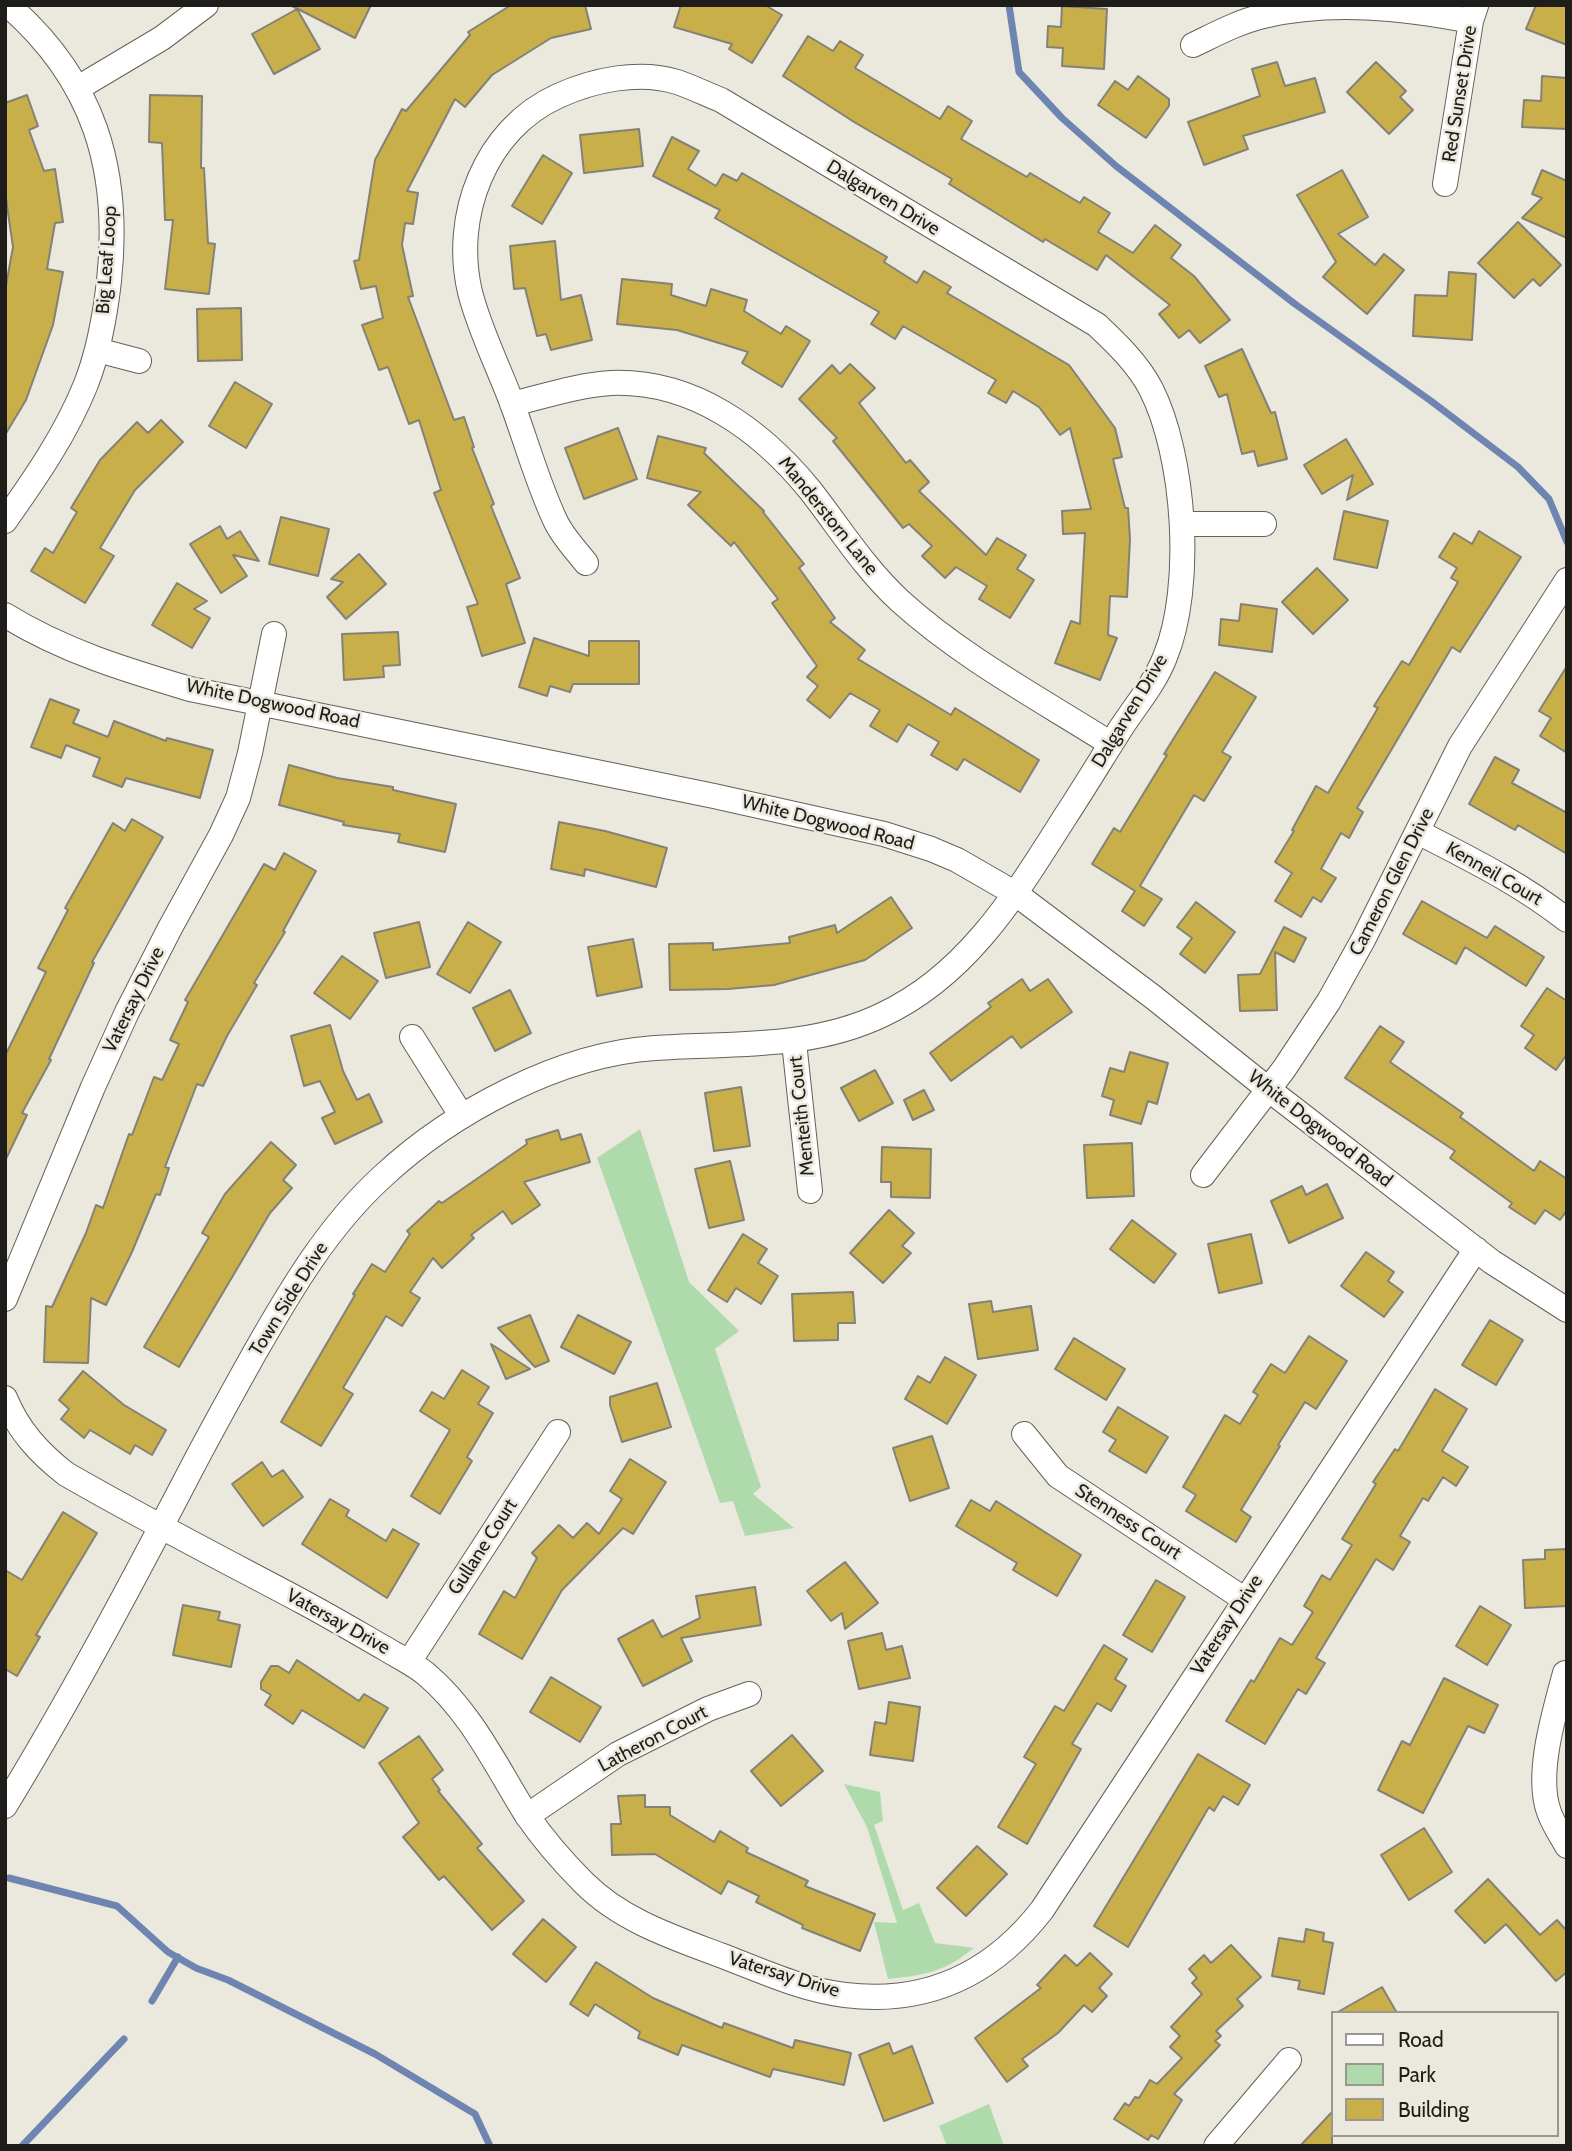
<!DOCTYPE html>
<style>
body{margin:0}
#map{position:relative;width:1572px;height:2151px;overflow:hidden;background:#ebe9dd;font-family:Cabin,sans-serif}
canvas{display:block}
.frame{position:absolute;inset:0;border:7px solid #1e1d19;pointer-events:none}
.legend{position:absolute;left:1331px;top:2011px;width:228px;height:126px;box-sizing:border-box;background:#ebe9dd;border:2px solid #99978f;margin:0;padding:9px 12px;list-style:none;font-size:21px;color:#1e1d19}
.legend li{display:flex;align-items:center;gap:14px;height:35px}
.legend b{width:35px;border:2px solid #99978f}
</style>
<div id="map">
<canvas width="1572" height="2151"></canvas>
<div class="frame"></div>
<ul class="legend">
<li><b style="height:9px;background:#fff"></b>Road</li>
<li><b style="height:19px;background:#aedaac"></b>Park</li>
<li><b style="height:19px;background:#c8af49"></b>Building</li>
</ul>
</div>
<script>
const context = document.querySelector('canvas').getContext('2d');
context.lineJoin = 'round';
function paint(path, color) { context.fillStyle = color; context.fill(path, 'evenodd'); }
function strokePath(path, color, width, dash) { context.strokeStyle = color; context.lineWidth = width; context.lineCap = dash ? 'butt' : 'round'; context.setLineDash(dash || []); context.stroke(path); }
function write(font, color, halo, rows, align = 'center') {
  context.font = font + ' Cabin,sans-serif'; context.lineWidth = 5; context.setLineDash([]); context.textBaseline = 'middle'; context.strokeStyle = halo; context.fillStyle = color; for (const [text, x, y, turn = 0] of rows) {
    context.save(); context.translate(x, y); context.rotate((+turn || 0) * Math.PI / 180); context.textAlign = isNaN(turn) ? turn : align; if (halo) context.strokeText(text, 0, 0); context.fillText(text, 0, 0); context.restore();
  }
}
paint(new Path2D(`
 M640,1129L689,1282L739,1331L715,1349L761,1487L753,1494L794,1528L745,1536L733,1501L720,1503L597,1158Z
 M844,1784L880,1792L883,1821L874,1825L903,1910L919,1903L935,1943L974,1948C944,1972 926,1975 888,1979L874,1922L897,1923L867,1827Z
 M989,2104L1004,2146H947L939,2126Z`), '#aedaac');
strokePath(new Path2D(`
 M1009,5L1019,72L1062,118L1116,166L1295,304L1431,401L1518,467L1549,499L1567,542
 M9,1878L117,1906L168,1952L196,1968L228,1980L375,2054L475,2114L490,2146
 M152,2001L178,1957
 M22,2146L124,2039`), '#6f85b1', 7);
const building = new Path2D(`
 M290,5H371L355,38Z
 M511,5H585L591,29L551,38L492,75L465,107L455,99L407,191L418,193L413,224L405,223L402,245L413,296L408,297L454,420L464,417L474,447L472,448L494,504L491,506L520,578L506,584L525,643L482,656L467,607L478,604L434,493L441,490L419,420L409,424L388,367L379,370L362,325L383,318L376,286L361,289L354,261L359,260L375,160L402,109L406,111L470,35L468,32Z
 M681,5H765L782,15L752,63L729,49L732,44L674,27Z
 M1536,5H1567V45L1526,29Z
 M1062,6L1107,9L1104,69L1062,66L1063,48L1047,47L1048,26L1061,27Z
 M297,9L320,49L274,74L252,34Z
 M808,36L833,51L840,41L863,55L855,68L940,119L948,106L972,121L961,139L1027,177L1030,173L1080,203L1084,197L1110,213L1098,232L1133,253L1155,225L1181,245L1171,258L1194,276L1230,320L1200,343L1189,330L1179,338L1159,314L1170,305L1106,255L1097,270L1045,239L1043,242L949,184L952,179L854,122L783,76Z
 M1277,62L1285,86L1315,78L1325,112L1243,136L1248,149L1204,165L1188,122L1260,96L1252,69Z
 M1376,62L1406,91L1400,97L1413,110L1389,134L1347,92Z
 M1138,76L1169,99V106L1146,138L1098,105L1115,81L1128,90Z
 M1542,76L1567,78V129L1522,127L1524,100L1541,101Z
 M27,95L38,126L29,130L44,171L55,169L63,222L55,223L47,269L63,272L53,325L26,400L5,435V291L13,247L5,192V103Z
 M150,95L202,96L201,168H204L208,243L215,244L209,294L165,289L173,220H165L162,143L149,142Z
 M639,129L643,166L584,173L580,135Z
 M672,137L699,151L688,169L716,186L723,174L737,181L742,173L887,257L884,262L917,283L924,271L951,287L947,293L1069,365L1115,428L1122,457L1113,459L1125,508H1128L1130,539L1127,597L1110,596L1108,635L1117,638L1100,680L1055,663L1071,621L1080,624L1085,533L1063,534L1062,511L1091,509L1070,428L1060,435L1039,407L1013,391L1006,403L988,393L996,380L903,326L895,339L871,324L879,312L715,218L720,210L653,176Z
 M543,155L572,173L542,224L512,206Z
 M1342,170L1368,217L1338,234L1375,265L1384,254L1404,270L1367,314L1323,277L1336,262L1297,195Z
 M1542,170L1567,181V238L1522,218L1542,198L1532,194Z
 M1518,222L1561,265L1540,286L1533,279L1514,298L1478,263Z
 M555,241L561,300L581,295L592,340L551,350L546,334L537,336L525,288L514,289L510,246Z
 M1449,272L1476,274L1472,340L1413,336L1415,295L1447,296Z
 M622,279L672,284L671,295L706,306L711,289L747,300L744,311L781,334L786,326L810,341L782,387L742,363L748,352L677,330L617,324Z
 M241,308L242,360L198,361L197,309Z
 M1242,349L1271,413L1275,412L1287,459L1258,466L1254,451L1242,454L1227,394L1219,397L1205,366Z
 M850,364L875,388L859,403L906,463L910,460L929,482L919,491L986,555L997,538L1026,555L1017,569L1034,580L1010,618L979,599L987,586L956,567L945,578L922,556L932,546L909,524L903,528L833,441L837,438L799,399L832,365L840,374Z
 M235,382L272,404L246,448L209,426Z
 M161,420L183,442L135,490L100,548L114,556L85,603L31,571L45,548L53,553L77,512L71,508L100,460L137,422L148,433Z
 M618,428L637,479L584,499L565,448Z
 M658,436L706,448L704,453L764,511L763,512L804,564L799,568L835,618L830,622L865,650L858,659L951,715L955,708L1039,760L1020,792L964,759L957,770L931,755L939,742L908,724L897,742L870,726L880,710L850,693L830,718L807,700L818,686L807,677L817,666L772,603L778,599L734,542L731,546L688,505L701,492L647,478Z
 M1346,439L1373,484L1347,500L1353,475L1322,494L1304,465Z
 M1344,511L1388,521L1377,568L1334,559Z
 M281,517L329,529L318,576L269,564Z
 M220,526L227,539L240,531L259,561L233,555L247,576L221,593L190,544Z
 M1479,531L1521,557L1460,652L1452,647L1357,808L1363,812L1349,838L1341,833L1321,869L1336,878L1321,902L1313,897L1301,917L1275,901L1292,873L1275,862L1294,831L1292,830L1316,786L1328,793L1378,708L1374,706L1402,661L1409,665L1458,582L1451,578L1457,568L1439,557L1454,533L1472,544Z
 M359,554L386,584L346,619L327,597L343,582L331,579Z
 M1317,568L1348,600L1313,634L1282,602Z
 M177,583L207,601L194,609L210,618L192,648L152,625Z
 M1241,604L1277,609L1272,652L1219,645L1221,619L1239,621Z
 M398,632L400,665L383,666L384,677L344,680L342,634Z
 M534,638L589,656V641H639V684H573L570,692L550,686L547,696L519,687Z
 M1567,666V753L1540,736L1551,718L1539,711Z
 M1215,672L1256,697L1222,752L1231,757L1204,801L1194,795L1140,886L1162,899L1144,926L1122,911L1135,891L1092,864L1114,828L1120,832L1167,755L1164,754Z
 M50,699L79,710L73,723L108,737L114,721L166,741L167,738L213,750L200,798L126,778L122,787L93,776L100,758L66,745L61,758L31,747Z
 M1495,757L1519,770L1512,783L1567,813V854L1518,825L1515,830L1469,804Z
 M289,765L337,778L393,787V790L456,804L445,852L398,842L400,834L343,825L344,822L279,805Z
 M132,819L163,837L92,962L94,963L49,1059L51,1060L22,1113L27,1115L5,1161V1056L46,972L38,968L68,910L65,908L113,823L125,831Z
 M559,822L605,831L667,848L656,887L585,869L584,876L551,869Z
 M284,853L316,871L283,931L285,932L254,983L257,985L227,1036L203,1086L197,1084L165,1167L169,1168L160,1195L156,1194L132,1252L106,1305L91,1298L88,1363L44,1362L46,1306L52,1307L86,1233L96,1205L103,1208L129,1134L132,1135L154,1077L162,1080L179,1044L170,1040L188,1002L185,1000L264,864L275,870Z
 M891,897L912,928L865,960L774,985L728,989L670,990L669,944L713,943V950L790,943L789,937L835,925L837,933Z
 M1422,901L1487,938L1495,926L1544,957L1526,986L1465,947L1456,964L1403,934Z
 M1196,902L1235,932L1205,973L1180,954L1192,938L1177,927Z
 M419,922L430,967L386,978L374,933Z
 M468,922L501,942L470,993L437,974Z
 M1284,927L1306,938L1294,962L1275,952L1277,1010L1240,1011L1238,975L1260,974Z
 M633,939L642,987L597,996L588,947Z
 M342,956L378,981L350,1019L314,993Z
 M1022,979L1030,991L1048,979L1072,1012L1021,1048L1012,1036L951,1081L930,1053L991,1007L988,1003Z
 M1547,988L1567,1001V1054L1556,1070L1525,1048L1534,1035L1521,1026Z
 M510,990L531,1033L495,1051L473,1008Z
 M330,1025L343,1071L357,1100L369,1094L382,1122L335,1144L322,1118L335,1112L320,1081L304,1086L291,1036Z
 M1380,1026L1404,1042L1390,1062L1463,1113L1460,1117L1534,1171L1540,1161L1567,1179V1210L1560,1220L1545,1210L1535,1224L1509,1207L1512,1203L1450,1158L1455,1151L1345,1078Z
 M1130,1052L1168,1063L1157,1104L1148,1101L1141,1124L1110,1115L1114,1100L1102,1096L1110,1068L1124,1072Z
 M875,1070L893,1103L859,1121L841,1088Z
 M741,1087L750,1146L714,1151L705,1093Z
 M924,1090L934,1110L913,1120L904,1100Z
 M558,1130L561,1140L581,1134L590,1162L524,1182L540,1205L512,1224L503,1211L471,1235L474,1238L442,1268L433,1258L410,1292L420,1298L402,1326L386,1316L343,1388L353,1394L321,1446L281,1422L355,1295L353,1294L372,1264L385,1272L410,1234L407,1231L439,1201L442,1203L527,1144L526,1140Z
 M271,1142L296,1165L283,1180L292,1188L270,1213L179,1367L144,1347L209,1237L202,1233L225,1194Z
 M1132,1143L1134,1196L1087,1198L1084,1145Z
 M882,1147L931,1149L930,1198L891,1197V1182H881Z
 M730,1161L744,1220L709,1228L695,1169Z
 M1327,1184L1343,1218L1289,1243L1271,1201L1302,1186L1306,1195Z
 M889,1210L914,1233L902,1246L911,1253L883,1283L850,1253Z
 M1132,1220L1176,1254L1154,1283L1110,1249Z
 M743,1234L767,1249L758,1263L778,1276L761,1304L736,1288L727,1302L708,1290Z
 M1251,1234L1262,1283L1219,1293L1208,1244Z
 M1366,1252L1394,1272L1388,1281L1403,1292L1384,1317L1341,1286Z
 M853,1292L855,1323H838V1340L794,1341L792,1294Z
 M991,1301L993,1312L1031,1306L1038,1350L978,1359L969,1304Z
 M530,1315L549,1361L535,1367L498,1328Z
 M578,1315L631,1342L614,1374L561,1347Z
 M1490,1320L1523,1340L1496,1385L1462,1365Z
 M1309,1336L1347,1361L1316,1409L1305,1402L1278,1445L1280,1446L1241,1510L1251,1517L1236,1542L1186,1511L1196,1495L1183,1487L1225,1415L1240,1424L1258,1395L1253,1392L1271,1364L1285,1373Z
 M1074,1338L1125,1369L1106,1400L1055,1369Z
 M491,1344L530,1369L506,1379Z
 M945,1357L976,1375L947,1424L905,1399L918,1376L930,1383Z
 M462,1370L489,1387L478,1404L493,1413L467,1457L472,1461L440,1514L411,1496L450,1430L420,1411L432,1392L444,1399Z
 M83,1371L124,1405L166,1430L152,1455L135,1445L130,1454L90,1430L84,1438L61,1419L69,1409L59,1400Z
 M657,1383L671,1427L622,1442L610,1405V1397Z
 M1435,1389L1467,1409L1442,1451L1468,1467L1456,1486L1443,1477L1428,1501L1423,1498L1400,1536L1410,1542L1393,1570L1376,1559L1316,1658L1325,1663L1306,1694L1298,1689L1265,1744L1226,1721L1251,1680L1254,1682L1280,1638L1292,1645L1313,1612L1304,1606L1322,1575L1330,1580L1352,1545L1342,1539L1376,1484L1373,1482L1395,1449L1398,1451Z
 M1118,1407L1168,1437L1146,1473L1109,1451L1116,1440L1103,1432Z
 M932,1436L949,1488L910,1501L893,1448Z
 M630,1459L666,1482L633,1534L623,1528L562,1590L522,1659L479,1634L504,1591L515,1598L537,1558L532,1553L559,1525L573,1538L587,1523L599,1534L622,1499L610,1491Z
 M262,1462L272,1477L283,1470L303,1497L263,1526L232,1484Z
 M330,1499L349,1510L346,1516L386,1541L393,1529L419,1544L387,1598L302,1544Z
 M971,1500L990,1511L996,1501L1081,1555L1057,1596L1013,1570L1017,1563L956,1526Z
 M63,1512L97,1533L36,1635L40,1637L17,1676L5,1669V1570L22,1580Z
 M1567,1549V1606L1525,1608L1523,1560L1545,1559V1550Z
 M845,1562L878,1603L845,1629L842,1613L831,1621L807,1591Z
 M1156,1580L1185,1597L1152,1652L1123,1635Z
 M755,1587L761,1625L681,1638L692,1661L643,1686L618,1639L653,1620L662,1637L700,1618L696,1596Z
 M183,1605L220,1612L218,1620L240,1625L231,1667L173,1655Z
 M1480,1606L1511,1625L1487,1665L1456,1646Z
 M882,1633L886,1650L902,1646L910,1678L859,1689L848,1641Z
 M1104,1645L1127,1659L1115,1679L1126,1686L1111,1711L1097,1703L1072,1744L1081,1749L1027,1844L998,1827L1036,1764L1024,1757L1055,1706L1064,1711Z
 M297,1660L359,1701L364,1694L388,1708L364,1748L302,1710L293,1724L265,1705L271,1695L261,1689V1682L271,1666H278L289,1673Z
 M551,1677L601,1707L580,1742L530,1712Z
 M1444,1678L1498,1705L1484,1733L1468,1726L1423,1813L1378,1790L1402,1741L1410,1745Z
 M889,1702L920,1707L913,1761L870,1755L875,1722L886,1724Z
 M792,1735L823,1771L781,1806L751,1771Z
 M419,1736L443,1770L432,1779L440,1790L438,1791L482,1844L477,1848L524,1901L492,1930L444,1876L439,1880L403,1837L419,1823L379,1763Z
 M1198,1754L1250,1785L1238,1805L1223,1796L1214,1811L1209,1807L1128,1947L1094,1926Z
 M645,1795V1807H670V1815L714,1842L720,1831L748,1848L746,1852L808,1881L805,1886L875,1914L860,1951L802,1928L803,1925L756,1902L759,1896L728,1881L721,1894L655,1854L612,1855L611,1824H621L618,1796Z
 M1424,1828L1452,1872L1409,1900L1381,1855Z
 M977,1846L1007,1874L966,1916L937,1888Z
 M1488,1879L1540,1935L1557,1920L1567,1931V1972L1556,1981L1506,1924L1485,1943L1455,1911Z
 M543,1919L576,1947L546,1982L513,1954Z
 M1306,1929L1324,1933L1323,1941L1333,1943L1324,1994L1298,1989L1300,1981L1272,1976L1279,1938L1304,1942Z
 M1231,1945L1261,1977L1237,1999L1243,2006L1216,2031L1221,2036L1215,2041L1220,2045L1174,2094L1182,2100L1158,2139L1151,2135L1148,2140L1114,2119L1125,2103L1129,2106L1135,2097L1139,2098L1150,2080L1157,2084L1182,2058L1170,2047L1180,2036L1171,2027L1202,1994L1192,1983L1197,1978L1189,1969L1204,1955L1211,1963Z
 M1090,1953L1112,1974L1099,1988L1107,1996L1092,2012L1084,2005L1058,2033L1022,2059L1028,2066L1007,2082L975,2038L1041,1988L1037,1985L1065,1955L1077,1966Z
 M596,1962L653,1998L722,2028L724,2023L793,2048L795,2040L851,2053L844,2085L773,2069L770,2077L682,2045L678,2055L638,2038L640,2032L595,2004L588,2016L570,2004Z
 M1382,1987L1397,2013H1336Z
 M889,2043L893,2054L912,2046L933,2103L884,2121L859,2055Z
 M1332,2112V2146H1300Z`);
paint(building, '#c8af49');
strokePath(building, '#848177', 2);
const minor = new Path2D(`
 M1193,45C1216,34 1238,22 1263,16C1332,0 1402,8 1471,21
 M78,88L162,38L206,5
 M1445,184L1471,21L1476,6
 M97,350L139,361
 M512,404C545,396 578,385 611,383C693,380 761,430 810,490C839,527 865,569 900,601C963,658 1040,699 1111,744
 M5,521C36,477 66,434 86,384C99,351 105,316 109,281C121,169 94,80 8,5
 M1182,524H1264
 M5,615C63,651 126,670 190,689L714,796L884,834L931,849L957,860L1016,894L1153,997L1268,1089L1492,1262L1567,1310
 M1418,832C1472,860 1518,882 1567,920
 M412,1037L461,1115
 M794,1042L810,1191
 M1203,1175L1284,1069L1329,1001L1363,940L1460,746L1567,580
 M5,1299L93,1087L127,1012L170,928L221,835L238,798L250,753L274,634
 M5,1398C18,1430 39,1453 66,1474C144,1519 224,1560 303,1602C331,1617 358,1633 386,1649C399,1657 414,1664 426,1674C471,1712 496,1766 526,1814C543,1839 563,1862 584,1883C621,1920 672,1937 720,1955C760,1970 802,1990 845,1995C927,2005 992,1974 1042,1910L1476,1249
 M1024,1434L1058,1476L1244,1599
 M409,1662L558,1432
 M1565,1673C1555,1711 1535,1774 1549,1812C1553,1824 1561,1835 1567,1846
 M5,1806C69,1701 127,1592 184,1483C206,1440 230,1397 254,1354C291,1289 328,1226 383,1176C452,1112 560,1054 655,1048C732,1043 811,1049 882,1015C968,975 1016,894 1065,817C1084,788 1102,758 1121,728C1136,705 1155,683 1165,657C1194,587 1185,456 1151,389C1138,364 1117,344 1097,325L721,100C706,94 692,87 677,82C639,70 593,80 558,96C485,129 452,216 470,292C479,329 500,370 513,406C527,444 538,484 555,520C562,536 576,550 586,563
 M527,1816L618,1754L708,1709L749,1694
 M1216,2146L1289,2060`);
strokePath(minor, '#646157', 26);
strokePath(minor, '#fff', 24);
write('19px', '#1e1d19', '#ebe9dd', [
 ["Red Sunset Drive",1460,94,-81],
 ["Dalgarven Drive",883,198,31],
 ["Big Leaf Loop",107,260,-86],
 ["Manderstorn Lane",828,516,51],
 ["White Dogwood Road",273,704,12],
 ["Dalgarven Drive",1130,711,-59],
 ["White Dogwood Road",828,823,14],
 ["Kenneil Court",1494,874,30],
 ["Cameron Glen Drive",1392,882,-63],
 ["Vatersay Drive",134,1000,-64],
 ["Menteith Court",802,1116,-96],
 ["White Dogwood Road",1320,1129,38],
 ["Town Side Drive",289,1299,-58],
 ["Stenness Court",1128,1522,33],
 ["Gullane Court",483,1547,-57],
 ["Vatersay Drive",338,1622,29],
 ["Vatersay Drive",1227,1625,-57],
 ["Latheron Court",653,1739,-28],
 ["Vatersay Drive",784,1975,17]
]);
</script>
